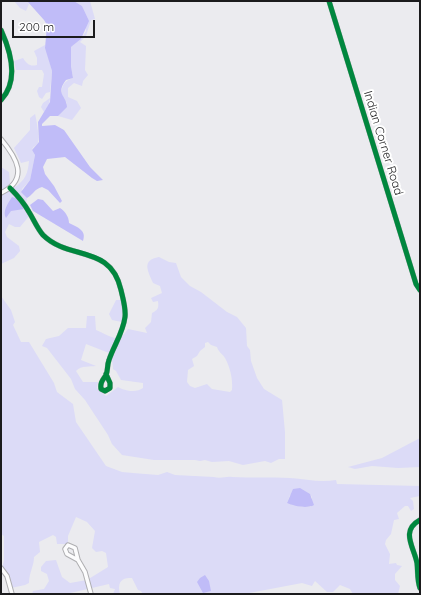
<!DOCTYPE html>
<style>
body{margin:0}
#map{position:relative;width:421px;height:595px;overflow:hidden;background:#ebebef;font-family:Quicksand,sans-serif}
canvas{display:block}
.frame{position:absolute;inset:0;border:2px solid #1b1b1d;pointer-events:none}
.scale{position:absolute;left:12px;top:20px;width:83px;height:18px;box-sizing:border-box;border:2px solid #1b1b1d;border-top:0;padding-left:5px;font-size:12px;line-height:14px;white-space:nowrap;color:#1b1b1d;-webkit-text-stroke:3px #fff;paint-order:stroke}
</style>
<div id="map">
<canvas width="421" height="595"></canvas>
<div class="frame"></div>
<div class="scale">200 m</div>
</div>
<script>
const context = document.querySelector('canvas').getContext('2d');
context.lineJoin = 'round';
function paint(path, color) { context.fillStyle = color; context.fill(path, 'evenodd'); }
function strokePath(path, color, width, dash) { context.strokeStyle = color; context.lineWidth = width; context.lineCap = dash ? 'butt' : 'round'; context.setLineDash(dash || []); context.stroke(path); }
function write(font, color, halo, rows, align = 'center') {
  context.font = font + ' Quicksand,sans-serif'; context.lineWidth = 4; context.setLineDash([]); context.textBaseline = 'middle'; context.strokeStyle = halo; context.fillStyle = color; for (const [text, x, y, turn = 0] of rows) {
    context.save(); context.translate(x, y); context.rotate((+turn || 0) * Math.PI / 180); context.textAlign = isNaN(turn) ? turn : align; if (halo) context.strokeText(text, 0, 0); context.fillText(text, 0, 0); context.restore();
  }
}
paint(new Path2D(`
 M14,1H27L29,4L26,11L20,8Z
 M74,1H90L95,19L91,20L86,36L80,42L86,46L85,70L88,75L83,81L82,86L74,83L68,88V97L77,101L81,108L72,120L58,116L67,103C58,94 61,81 73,78L71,66V47L81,39L86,31L82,6Z
 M45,45L52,71L50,92L46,93L42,99L39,97L37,91L39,87H42L44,74L42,70H16L14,61L23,58C27,64 30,67 37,65V58L34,51Z
 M50,98L49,105L44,112L41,107L43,103Z
 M35,114C36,117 40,139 38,143C36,146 33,146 32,150L35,155L30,180L22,189L27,198L26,204L30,215L20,227H15L9,224L5,232L7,237L19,246L20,251L14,258L1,264V167L9,172L10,183L15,187C25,180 28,174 29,161L21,163L14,148L30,130V118Z
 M159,257L169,262L176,263L181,277L190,286L201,292L227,312L237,317L246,328L247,346L250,350L251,361L257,378L264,389L282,400L285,432V459H279L271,463L265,461L243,465L229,461L212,462L205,460L200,461L195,460H154L122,455L112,444L108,435L85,400L75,389L71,379L47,348L42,346L46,339L59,336L68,328H86L87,316H95L96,330C104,333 110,338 120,339L128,329L147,333L145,328L151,322L152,313C158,310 159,308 158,301L153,302L151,298L162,293L160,286L153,283C148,271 141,260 159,257ZM208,342L211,345L217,347C219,353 222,353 225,358C230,367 233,379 232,390L230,392L212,389L207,384L195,388L190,386L187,382L188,370L194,366L192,359L197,356L200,351L205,347V343ZM86,344L109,353L114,348L116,349L112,359L113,369L116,371L121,380L143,383V388C137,393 124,391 118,387L106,396L97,388L98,382H83L76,371C82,365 89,367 96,366L81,360Z
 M1,296L11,310L15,322L13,325L21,342H29L54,383L57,392L73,404L76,422L106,466L122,472L133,473L158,475L167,472L175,475L214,477C221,479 226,476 232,477C252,478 271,477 290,478C306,479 320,483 336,480L337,484L420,486V496L410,498L413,501L414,509L411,511L408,506H405L397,513L399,519L394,520L391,534L386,540L385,544L390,554L389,564L396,563L397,565L402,566L395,574V580L400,586L398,594H353L350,589L340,585L333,592H327L315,581L312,586L302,583L244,594H143L141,591L138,590L132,578C121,577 117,583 120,594H113L115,589L110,588L109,584L66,594H32L33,591L44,589L49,581L47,574L41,571V567L46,561L56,560L62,577L70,583L87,580L108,567L106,553L102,551L96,552L92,548L95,531L87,522L76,517L68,536V544H57L56,537L53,535L39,542L40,552L34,557C34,566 29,573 29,583L25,585L11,588L2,568L4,561V536L1,534ZM290,495H310L312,497L311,507H303L287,503Z
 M116,300H121L123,306L122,322L112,320L109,314Z
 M420,438V467L398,468L372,466L355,469L348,467L382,458Z`), '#dcdbf7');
paint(new Path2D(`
 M27,1H74L82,6L89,21L81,39L71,47V66L73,78L66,80C55,94 67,96 67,107L58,116H50L42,124V126L55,125L64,130L90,167L103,180L97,181L92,178L65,157L47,159L43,167L45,174L54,186L62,201L60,203L48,190L42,187C34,189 33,195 27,198L21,192L30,180L35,155L32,150L39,142L38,122L50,102L52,71L45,48L47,25L44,20Z
 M12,197L18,199L24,209L11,211L6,218C2,212 8,203 12,197Z
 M38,199L43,200L53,211L60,208C65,211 69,217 69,223C77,227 87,230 83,241L33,211L30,205Z
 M300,488L310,494L314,505C307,509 294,506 287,503L293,489Z
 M205,575L209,581L211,591L203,593L197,582L200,578Z`), '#c0bcf8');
const minor = new Path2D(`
 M329,1L416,284L420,290
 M1,30C11,52 19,81 1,100
 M1,139C16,157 30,179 1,193
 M10,188C17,195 24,203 29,212C34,220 37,228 43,235C69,261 111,244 121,290C123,299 126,308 125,317C123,333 114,345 109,360C107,365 108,371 106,375C103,380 100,382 101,389L105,391L110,388V383L106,374
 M420,520C400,531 414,547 417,563C418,572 417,580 420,588
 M68,545L75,548L78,560L67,554L65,549Z
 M78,560L85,572L91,594
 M1,568L7,576L12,594`);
strokePath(minor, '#aeaeb1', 5.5);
strokePath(minor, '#fcfcfd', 3.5);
strokePath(new Path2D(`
 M329,1L416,284L420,290
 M1,30C11,52 19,81 1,100
 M10,188C17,195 24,203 29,212C34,220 37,228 43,235C69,261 111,244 121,290C123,299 126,308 125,317C123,333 114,345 109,360C107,365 108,371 106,375C103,380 100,382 101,389L105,391L110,388V383L106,374
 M420,520C400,531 414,547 417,563C418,572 417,580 420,588`), '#00873e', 5);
write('12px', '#1b1b1d', '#fff', [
 ["Indian Corner Road",383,143,73]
]);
</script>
